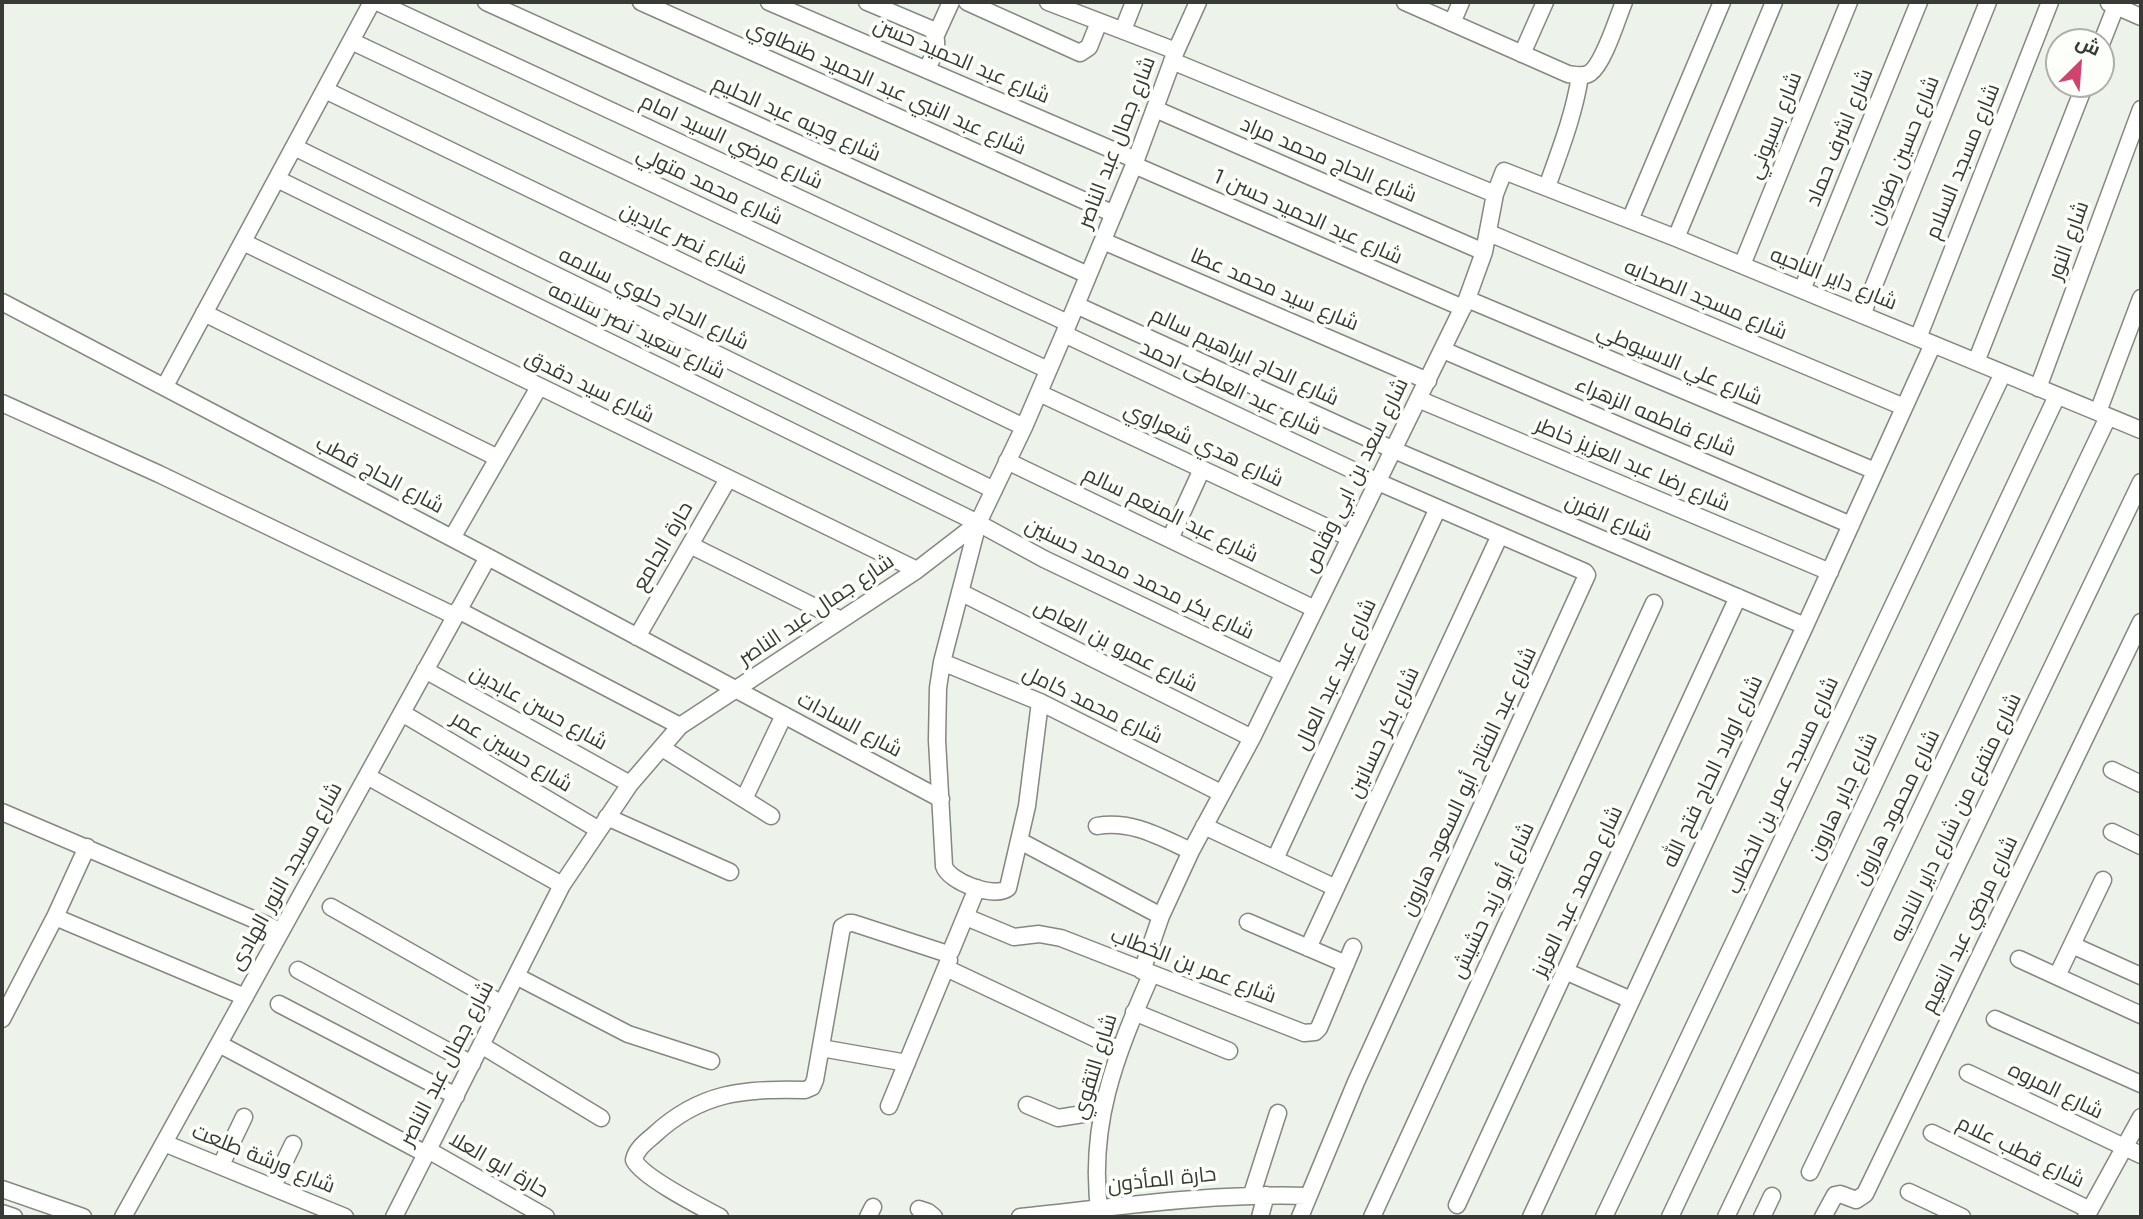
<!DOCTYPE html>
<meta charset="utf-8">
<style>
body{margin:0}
#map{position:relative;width:2143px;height:1219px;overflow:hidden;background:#edf3ea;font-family:Jost,Cairo,sans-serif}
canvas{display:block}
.frame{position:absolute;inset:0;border:4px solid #383a36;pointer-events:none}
.north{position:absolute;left:2045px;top:28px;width:70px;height:70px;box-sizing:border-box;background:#fcfffa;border:2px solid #aeb0ac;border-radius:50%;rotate:25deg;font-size:19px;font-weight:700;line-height:28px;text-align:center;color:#383a36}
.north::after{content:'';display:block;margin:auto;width:24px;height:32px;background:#d1436f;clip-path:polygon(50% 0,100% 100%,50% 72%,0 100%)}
</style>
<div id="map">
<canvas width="2143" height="1219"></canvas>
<div class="frame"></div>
<div class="north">ش</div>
</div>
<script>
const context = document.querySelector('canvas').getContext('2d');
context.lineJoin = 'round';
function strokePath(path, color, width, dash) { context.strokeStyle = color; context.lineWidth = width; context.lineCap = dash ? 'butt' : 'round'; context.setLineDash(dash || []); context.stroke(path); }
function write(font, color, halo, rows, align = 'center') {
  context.font = font + ' Jost,Cairo,sans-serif'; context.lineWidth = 7; context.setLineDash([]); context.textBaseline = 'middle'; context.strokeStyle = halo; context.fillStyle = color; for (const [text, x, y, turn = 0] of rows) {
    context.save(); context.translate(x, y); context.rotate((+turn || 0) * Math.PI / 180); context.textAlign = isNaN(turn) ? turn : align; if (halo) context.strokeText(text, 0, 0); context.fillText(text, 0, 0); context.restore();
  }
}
const street = new Path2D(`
 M377,2L1068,323
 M486,2L1088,275
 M641,2L1114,214
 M769,2L1136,160
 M867,2L931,29C942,42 933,55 927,70
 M967,2L1080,53L1089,47L1099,22
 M1048,2L1176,51
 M1405,2L1568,74C1575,75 1584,77 1590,73C1604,63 1617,19 1624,2
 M2109,3L2141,17
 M1452,23L1461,2
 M1123,30L1134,2
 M936,35L951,2
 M351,41L1048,370
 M2101,44L2116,6
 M1522,54L1545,2
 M1172,61L1495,194
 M325,90L1024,427
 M1155,109L1484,252
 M294,147L994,490
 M1134,165L1463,308
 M277,179L978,523L1044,559L1283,673
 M1547,187C1560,150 1574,115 1580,76
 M1630,220L1722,2
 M1489,233L1904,407
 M1676,238L1774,2
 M1103,241L1428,381
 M243,242L917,570
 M1742,265L1849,2
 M1802,290L1919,2
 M1467,299L1875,471
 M2,302L488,557L941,799
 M1076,305L1394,450L1805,626
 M204,313L498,458
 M1862,315L1988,2
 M1064,334L1378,482L1585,572L1587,575L1356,1082L1300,1217
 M1918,338L2050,2
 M1443,350L1851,525
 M1976,362L2085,84
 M165,386L372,2
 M2038,388L2141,109
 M1039,393L1350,538
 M1418,399L1830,572
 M2,403L159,474L455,616
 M2098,412L2141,298
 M1007,461L1315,609
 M978,523L942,662L938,688L937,740L944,866C949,882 995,899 1008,888L1027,806L1040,702
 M452,538L539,387
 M1170,539L1202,469
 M690,545L841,620
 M960,592L1252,738
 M458,610L680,726
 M637,637L728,479
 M942,662L1040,702L1221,793
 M425,670L630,784
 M402,713L599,830
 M662,748L771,816
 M2112,770L2141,784
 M367,776L562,885
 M744,799L784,715
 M2,812L281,931
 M607,817L730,872
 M1097,826C1132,820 1160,837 1191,851
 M1204,826L1336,888
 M2112,832L2141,846
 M1020,841L1161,916
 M1275,859L1438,508
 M331,907L502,1004
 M55,917L87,847
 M966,917L1014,937L1039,934L1061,938L1304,1033L1315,1032L1319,1028L1353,947
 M1248,922L1346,964
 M2072,945L2141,976
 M1308,948L1500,535
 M2019,959L2141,1015
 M946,968L1120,1050
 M298,970L472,1064
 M1142,971L1161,916L1191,851L1252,738L1467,299L1484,252L1495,194L1504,171L1676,238L2141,430
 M1565,971L1631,1000
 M516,976L628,1034L711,1061
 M2057,976L2103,880
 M279,1004L456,1096
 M1134,1012L1229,1051
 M2,1019L55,917L245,997
 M1995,1019L2141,1084
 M219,1044L426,1154
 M481,1045L601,1118
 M821,1048L907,1063
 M1968,1073L2141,1155
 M1027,1105L1058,1118L1102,1111
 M889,1106L949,960
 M1932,1133L2090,1210
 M164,1143L345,1217
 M428,1150L546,1217
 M221,1165L244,1117
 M1810,1172L2141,482
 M273,1186L293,1144
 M2,1189L83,1217
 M1909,1192L1962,1217
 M1252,1194L1278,1113
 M1457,1205L1738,597
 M919,1209L928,1212L934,1217
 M2,1213L14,1217
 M123,1217L488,557
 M394,1217L562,885L630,784L680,726L917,570L978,523L1024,427L1064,334L1134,165L1176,51L1198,2
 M720,1217C701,1207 642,1177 634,1160C636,1149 646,1142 654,1135C700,1092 745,1088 805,1090L812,1087L815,1080L842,927L849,923H853L948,954L951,951L977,888
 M868,1217L873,1207
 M1020,1217C1116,1207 1211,1193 1308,1196
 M1100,1217C1087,1126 1115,1057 1151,975
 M1260,1217L1266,1195
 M1372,1217L1654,603
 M1531,1217L1805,626L1933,344
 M1604,1217L2003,373
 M1670,1217L2057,396
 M1726,1217L2108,417
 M1762,1217L1772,1196
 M1823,1217L1835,1195L1840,1194L1856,1200L1865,1194L2141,622
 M2086,1217L2141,1117`);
strokePath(street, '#838880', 19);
strokePath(street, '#fff', 16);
write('21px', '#383a36', '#fcfffa', [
 ["شارع عبد الحميد حسن",961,62,23],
 ["شارع عبد النبي عبد الحميد طنطاوي",886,89,24],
 ["شارع وجيه عبد الحليم",796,120,24],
 ["شارع بسيوني",1776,126,-68],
 ["شارع اشرف حماد",1841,138,-68],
 ["شارع مرضي السيد امام",731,143,25],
 ["شارع جمال عبد الناصر",1118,143,-69],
 ["شارع حسين رضوان",1905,151,-68],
 ["شارع الحاج محمد مراد",1328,161,23],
 ["شارع مسجد السلام",1964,162,-68],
 ["شارع محمد متولي",709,187,25],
 ["شارع عبد الحميد حسن 1",1307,218,24],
 ["شارع نصر عابدين",683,240,26],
 ["شارع النور",2070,241,-70],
 ["شارع داير الناحيه",1833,280,22],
 ["شارع سيد محمد عطا",1274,291,23],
 ["شارع الحاج حلوي سلامه",653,300,26],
 ["شارع مسجد الصحابه",1705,301,23],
 ["شارع سعيد نصر سلامه",636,332,26],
 ["شارع الحاج ابراهيم سالم",1244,358,25],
 ["شارع علي الاسيوطي",1679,366,23],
 ["شارع سيد دقدق",589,388,26],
 ["شارع عبد العاطى احمد",1230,389,25],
 ["شارع فاطمه الزهراء",1655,418,23],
 ["شارع هدي شعراوي",1203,446,25],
 ["شارع رضا عبد العزيز خاطر",1632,466,23],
 ["شارع الحاج قطب",379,476,28],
 ["شارع سعد بن ابي وقاص",1357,476,-64],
 ["شارع عبد المنعم سالم",1170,516,26],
 ["شارع الفرن",1608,519,23],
 ["حارة الجامع",664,547,-60],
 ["شارع بكر محمد محمد حسنين",1139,580,26],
 ["شارع جمال عبد الناصر",817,611,-34],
 ["شارع عمرو بن العاص",1115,647,27],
 ["شارع عيد عبد العال",1337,675,-65],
 ["شارع محمد كامل",1092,706,26],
 ["شارع حسن عابدين",538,709,29],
 ["شارع السادات",849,726,28],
 ["شارع بكر حسانين",1385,733,-65],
 ["شارع حسين عمر",511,753,31],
 ["شارع اولاد الحاج فتح الله",1714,772,-65],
 ["شارع عبد الفتاح أبو السعود هارون",1470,782,-65],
 ["شارع مسجد عمر بن الخطاب",1784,786,-65],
 ["شارع جابر هارون",1844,797,-65],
 ["شارع محمود هارون",1898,808,-64],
 ["شارع متفرع من شارع داير الناحيه",1957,818,-64],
 ["شارع مسجد النور الهادى",287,877,-61],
 ["شارع محمد عبد العزيز",1579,892,-65],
 ["شارع أبو زيد حشيش",1494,901,-65],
 ["شارع مرضي عبد النعيم",1971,925,-64],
 ["شارع عمر بن الخطاب",1193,967,21],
 ["شارع جمال عبد الناصر",448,1064,-63],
 ["شارع التقوي",1096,1067,-73],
 ["شارع المروه",2055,1092,26],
 ["شارع قطب علام",2020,1153,26],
 ["شارع ورشة طلعت",263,1160,22],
 ["حارة ابو العلا",498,1166,30],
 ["حارة المأذون",1162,1181,-6]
]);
</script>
